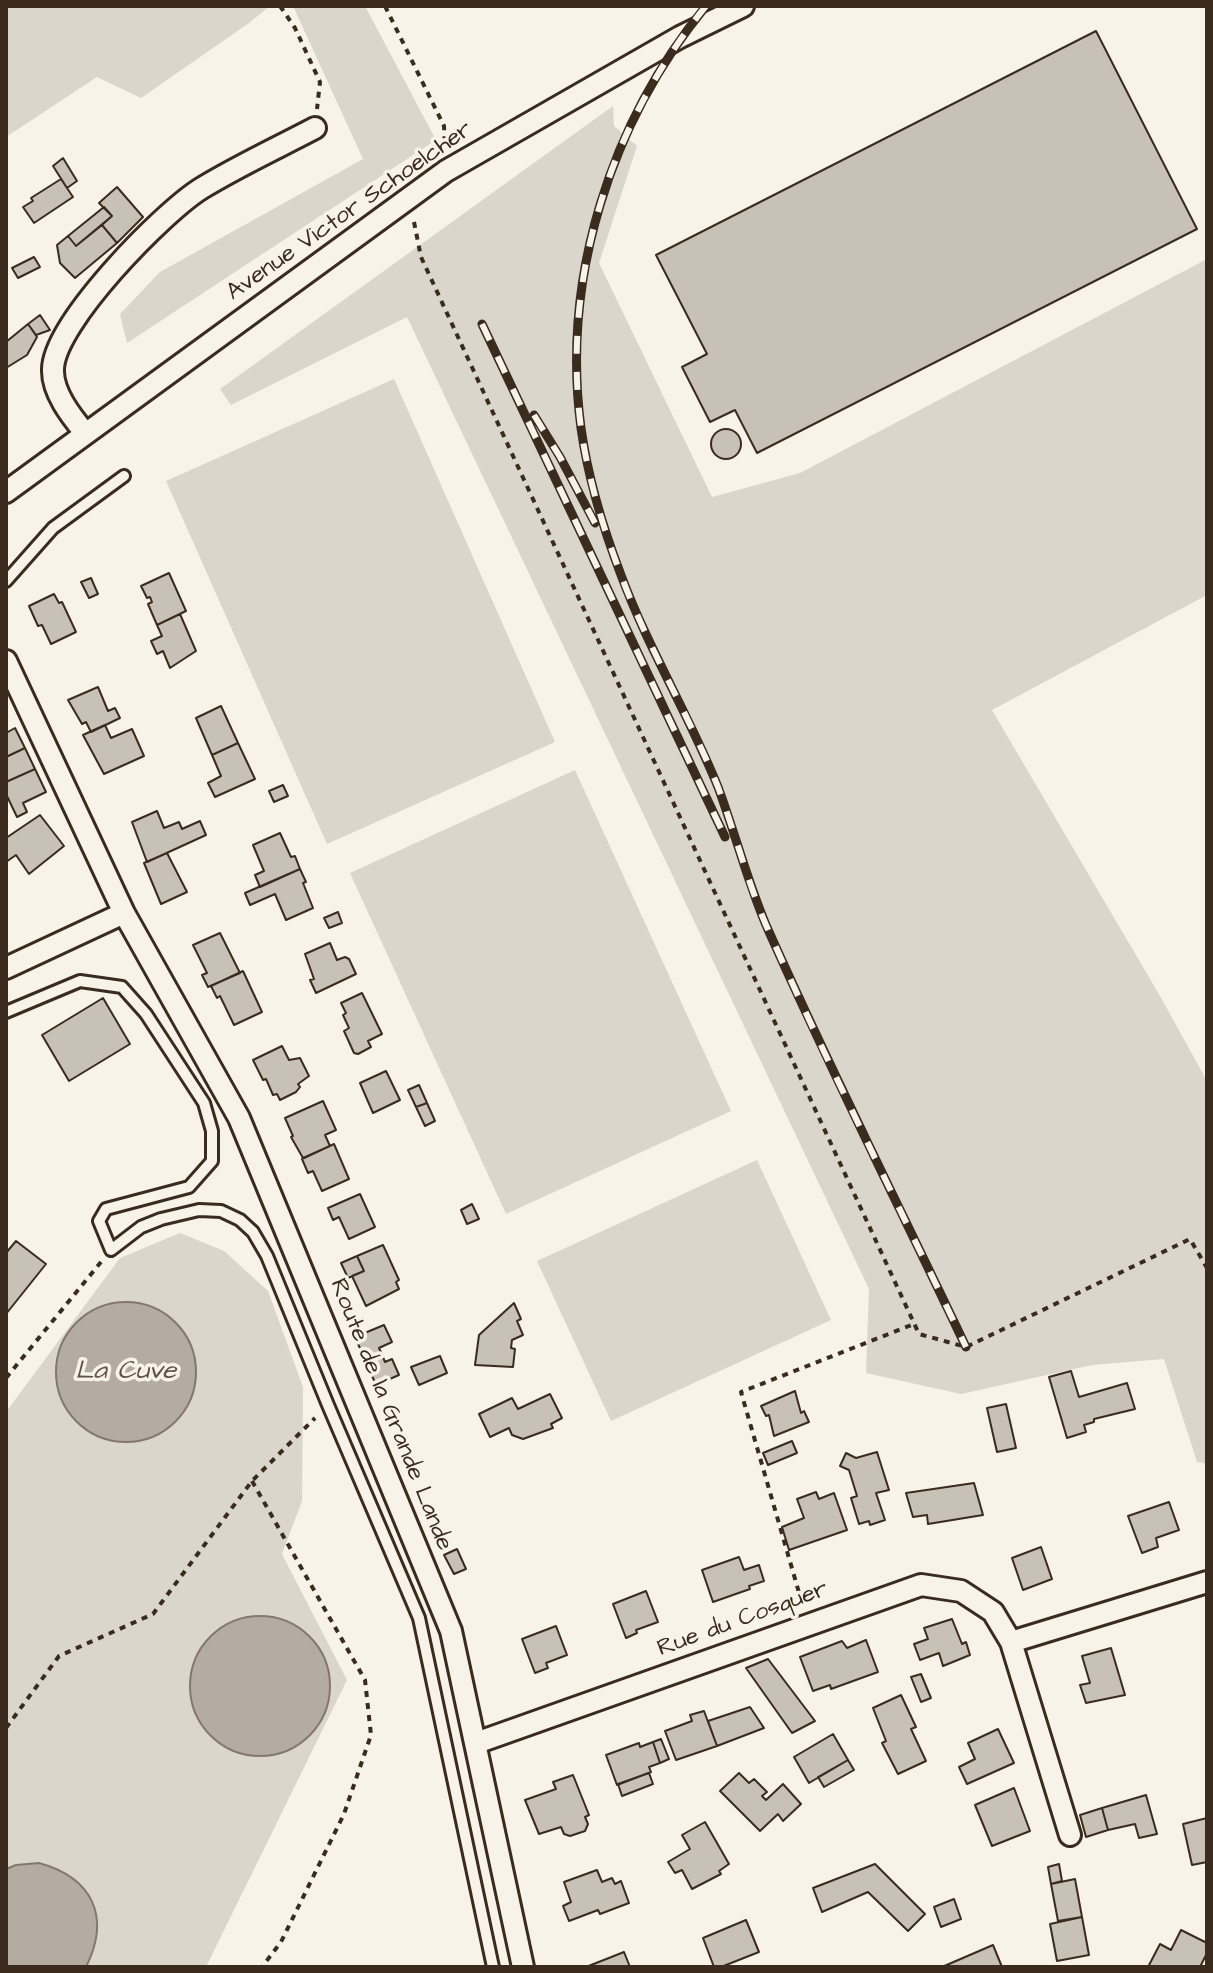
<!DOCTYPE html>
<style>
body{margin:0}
#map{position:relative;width:1213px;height:1973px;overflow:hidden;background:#f7f3e8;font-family:"Architects Daughter",sans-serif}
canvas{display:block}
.frame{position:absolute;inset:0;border:8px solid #3b2a1e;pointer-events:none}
</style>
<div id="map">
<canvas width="1213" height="1973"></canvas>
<div class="frame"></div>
</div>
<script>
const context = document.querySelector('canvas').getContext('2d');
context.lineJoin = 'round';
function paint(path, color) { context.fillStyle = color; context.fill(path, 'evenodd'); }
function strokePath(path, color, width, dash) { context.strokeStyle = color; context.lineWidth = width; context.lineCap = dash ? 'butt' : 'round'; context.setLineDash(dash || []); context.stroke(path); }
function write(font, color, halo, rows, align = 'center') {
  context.font = font + ' "Architects Daughter",sans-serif'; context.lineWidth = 7; context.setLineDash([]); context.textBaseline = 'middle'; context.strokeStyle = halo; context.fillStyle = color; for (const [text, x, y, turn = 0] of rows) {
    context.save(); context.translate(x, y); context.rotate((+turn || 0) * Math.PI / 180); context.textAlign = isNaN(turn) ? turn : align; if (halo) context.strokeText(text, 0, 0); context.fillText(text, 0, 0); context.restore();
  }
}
paint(new Path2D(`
 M6,6H270L249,23L141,98L97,77L6,137Z
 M293,6H365L436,140L127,343L120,314L160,272L363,159Z
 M613,106L614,126L637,146L599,263L712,497L800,473L1207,259V595L992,710L1160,996L1207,1081V1464L1197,1462L1164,1359L1092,1365L961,1394L866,1373L869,1289L407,317L231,405L220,389Z
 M394,379L555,742L327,844L166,481Z
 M575,770L731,1111L506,1214L350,873Z
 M757,1160L831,1320L611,1421L537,1261Z
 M180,1233L224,1251L268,1291L303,1387L302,1501L282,1554L347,1680L206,1967H6V1412L120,1258Z`), '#dbd6cb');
const water = new Path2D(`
 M56 1372a70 70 0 1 1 140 0a70 70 0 1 1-140 0Z
 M190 1686a70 70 0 1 1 140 0a70 70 0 1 1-140 0Z
 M39,1863C93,1878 111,1917 86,1967H6V1869L16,1865Z`);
paint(water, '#b4aca0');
strokePath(water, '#84786c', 2);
const building = new Path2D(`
 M1096,31L1197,229L757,453L735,410L710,422L682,367L707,354L656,255Z
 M63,158L77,181L67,188L53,166Z
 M61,179L73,197L34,223L23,207L33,201L31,198Z
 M117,187L143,217L117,243L102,225L112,216L99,203Z
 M104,207L112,216L76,246L68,236Z
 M102,225L117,243L75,278L60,263L57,245L68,236L76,246Z
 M34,257L40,267L18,278L12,268Z
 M40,315L50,330L36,335L28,324Z
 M28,324L37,337L27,355L6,368V342Z
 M711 444a15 15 0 1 1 30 0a15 15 0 1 1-30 0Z
 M169,573L186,611L157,625L148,604L152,602L150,597L147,598L141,586Z
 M91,578L98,594L89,598L81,582Z
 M54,594L59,603L62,602L76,632L51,644L42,625L38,626L29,606Z
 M180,614L196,651L170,668L163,651L157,654L151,641L162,636L157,625Z
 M98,687L108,711L115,708L120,718L91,732L86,722L82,724L68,700Z
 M221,706L238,743L212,755L196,718Z
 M105,725L111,738L132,729L144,756L104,774L83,735Z
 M15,728L25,748L6,757V733Z
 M238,743L255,779L215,797L208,783L221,776L212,755Z
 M25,748L35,769L6,782V757Z
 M35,769L46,792L23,803L27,812L17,817L6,794V782Z
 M283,785L288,796L274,802L269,791Z
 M157,811L164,828L179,822L182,829L200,821L206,835L147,862L132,822Z
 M40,815L64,846L29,874L16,855L6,862V838Z
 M280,833L291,857L295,856L300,869L260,887L255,875L264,871L253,845Z
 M167,853L187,892L161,904L144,863Z
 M300,869L306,882L303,883L313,908L286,920L275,894L250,905L245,893Z
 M338,912L342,923L329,928L324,918Z
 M220,933L240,973L208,987L202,975L207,973L193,945Z
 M330,943L337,960L345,957L349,959L356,974L316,993L310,980L314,979L305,954Z
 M243,971L262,1012L234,1025L220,996L217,998L211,986Z
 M362,993L382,1034L368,1041L371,1047L358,1054L354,1053L344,1031L349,1028L343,1015L346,1013L341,1003Z
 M103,998L130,1044L69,1081L42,1035Z
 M282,1046L289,1060L300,1058L309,1076L298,1084L300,1087L296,1092L280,1100L277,1094L273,1095L266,1079L263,1080L253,1060Z
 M386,1071L400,1100L373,1113L360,1083Z
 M419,1085L427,1103L416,1107L408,1090Z
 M323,1101L336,1130L325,1135L330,1146L303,1158L291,1137L293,1136L285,1118Z
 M427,1103L435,1121L425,1126L416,1107Z
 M334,1144L349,1179L322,1191L313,1171L308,1173L302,1159Z
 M360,1194L375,1227L349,1239L339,1217L333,1220L328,1208Z
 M472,1204L479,1219L467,1224L461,1210Z
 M16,1241L46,1264L6,1314V1253Z
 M383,1245L399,1280L396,1282L399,1289L366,1306L352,1276L364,1271L357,1256Z
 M357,1256L364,1271L348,1278L341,1263Z
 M514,1303L521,1319L517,1321L523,1335L512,1340L511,1348L515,1349L513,1367L475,1365L479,1335Z
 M384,1325L392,1342L379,1348L385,1362L392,1359L399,1375L376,1385L355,1337Z
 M440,1356L447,1373L419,1385L411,1367Z
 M1071,1371L1079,1397L1127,1383L1135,1409L1094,1419V1422L1084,1425L1086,1432L1067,1438L1049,1377Z
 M795,1391L801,1413L804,1411L809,1422L774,1436L769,1415L766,1416L761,1406Z
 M550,1394L562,1418L551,1424L553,1428L523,1439L512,1435L509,1428L490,1437L479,1414L512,1398L518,1409Z
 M1006,1404L1016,1448L997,1452L987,1408Z
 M792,1441L797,1453L768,1465L763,1453Z
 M877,1452L889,1490L876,1493L885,1520L870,1525L869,1521L859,1524L851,1498L857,1496L849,1470L840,1466L846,1453L856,1458Z
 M974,1483L983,1515L928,1524L927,1515L913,1517L906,1493Z
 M816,1492L819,1499L834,1493L847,1530L789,1550L782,1527L804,1518L797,1499Z
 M1169,1502L1179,1530L1156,1538L1158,1547L1142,1553L1128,1516Z
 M1041,1547L1052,1579L1023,1590L1012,1558Z
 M457,1549L466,1569L454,1574L444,1555Z
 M739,1557L744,1570L759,1565L764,1581L749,1586L750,1589L713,1602L702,1570Z
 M646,1591L658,1622L636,1630L637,1633L626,1638L613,1604Z
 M952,1619L962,1644L966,1642L970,1655L943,1666L939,1653L920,1660L914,1644L928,1639L924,1628Z
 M556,1626L567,1655L546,1663L548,1668L535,1673L522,1639Z
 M866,1640L878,1672L831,1689L830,1685L813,1691L800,1657L842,1641L847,1648Z
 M1111,1648L1125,1695L1086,1703L1080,1685L1090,1683L1082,1656Z
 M768,1659L815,1721L792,1733L746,1668Z
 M921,1674L931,1698L921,1702L911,1677Z
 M901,1695L916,1727L911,1729L926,1761L898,1774L882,1743L886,1741L873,1708Z
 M750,1707L764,1728L717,1746L708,1721Z
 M704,1711L717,1746L676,1760L665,1731L692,1721L690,1715Z
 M998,1729L1014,1763L967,1784L959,1767L975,1759L968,1743Z
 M833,1734L848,1760L809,1783L794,1757Z
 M661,1739L669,1759L660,1763L653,1742Z
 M653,1742L660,1763L649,1767L651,1772L617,1785L606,1755L639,1743L640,1747Z
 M848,1760L854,1770L824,1787L818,1777Z
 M649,1773L653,1784L622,1796L618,1784Z
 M739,1773L749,1783L754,1779L767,1792L762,1796L766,1800L783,1784L801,1804L783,1821L778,1814L760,1831L720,1791Z
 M573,1775L589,1815L585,1817L588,1824L585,1831L570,1836L564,1834L561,1827L539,1834L525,1800L556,1789L553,1782Z
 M1014,1788L1030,1831L992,1846L975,1805Z
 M1146,1795L1157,1834L1139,1838L1135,1824L1108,1830L1102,1808Z
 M1102,1808L1108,1830L1086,1837L1080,1815Z
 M1207,1818V1862L1192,1865L1183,1824Z
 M705,1822L729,1864L719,1871L721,1874L692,1889L682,1870L675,1873L668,1862L690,1849L682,1835Z
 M875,1864L925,1914L908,1931L868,1892L822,1912L813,1888Z
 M1059,1864L1062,1881L1051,1884L1048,1867Z
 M597,1870L602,1882L612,1878L615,1884L621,1881L629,1903L600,1914L598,1910L569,1921L563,1906L571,1902L564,1882Z
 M1075,1879L1082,1917L1058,1921L1051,1884Z
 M954,1899L961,1919L941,1927L934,1907Z
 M1082,1917L1089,1955L1057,1961L1050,1924Z
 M746,1920L759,1952L721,1967H714L703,1938Z
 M1181,1930L1207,1943V1953L1200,1967H1148L1160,1944L1171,1950Z
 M993,1945L1002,1967H942Z
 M624,1952L630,1967H586Z`);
paint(building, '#c8c1b6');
strokePath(building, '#3b2a1e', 2);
const lane = new Path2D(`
 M6,581L53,528L124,476
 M6,1012L80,981L122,987L146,1014L204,1103L212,1131V1161L189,1187L106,1209L99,1221L111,1250L141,1227L161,1219L199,1210L221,1211L240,1220L253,1232L267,1256L328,1405L419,1618L493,1967`);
const street = new Path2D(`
 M85,433C71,416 52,392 53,369C54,323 163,212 202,188C238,166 277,148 315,128
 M6,492L446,171L680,37L743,6
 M6,661L124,913L239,1118L451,1631L523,1967
 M6,968L124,913
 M1011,1642L1207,1582
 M476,1743L921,1585L961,1591L993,1612L1011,1642L1070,1835`);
strokePath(lane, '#3b2a1e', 16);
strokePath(street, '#3b2a1e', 26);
strokePath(new Path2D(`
 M280,6L295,28L320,82L317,109
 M385,6L444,126L445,149
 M414,222L421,257L919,1334L966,1347L1190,1239L1207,1268
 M6,1378L101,1262
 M252,1481L365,1680L371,1735L344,1814L281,1942L262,1967
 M802,1603L741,1392L914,1324
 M6,1728L59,1656L153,1614L252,1481L315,1418`), '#3b2a1e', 4, [6, 6]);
strokePath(lane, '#f7f3e8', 10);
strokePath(street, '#f7f3e8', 20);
const rail = new Path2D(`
 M706,6C611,122 561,277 581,428C588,478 603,528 621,575C648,648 689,715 718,787C735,833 747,880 766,925C829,1067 899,1206 966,1347
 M482,324L725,837
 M534,415L560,457L595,523`);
strokePath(rail, '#3b2a1e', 9);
strokePath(rail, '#f7f3e8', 6, [18]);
write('24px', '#3b2a1e', '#f7f3e8', [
 ["Avenue Victor Schoelcher",350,212,-35],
 ["Route de la Grande Lande",390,1415,68],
 ["Rue du Cosquer",743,1620,-20]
]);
write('italic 26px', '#5f5145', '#f7f3e8', [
 ["La Cuve",126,1373]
]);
</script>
